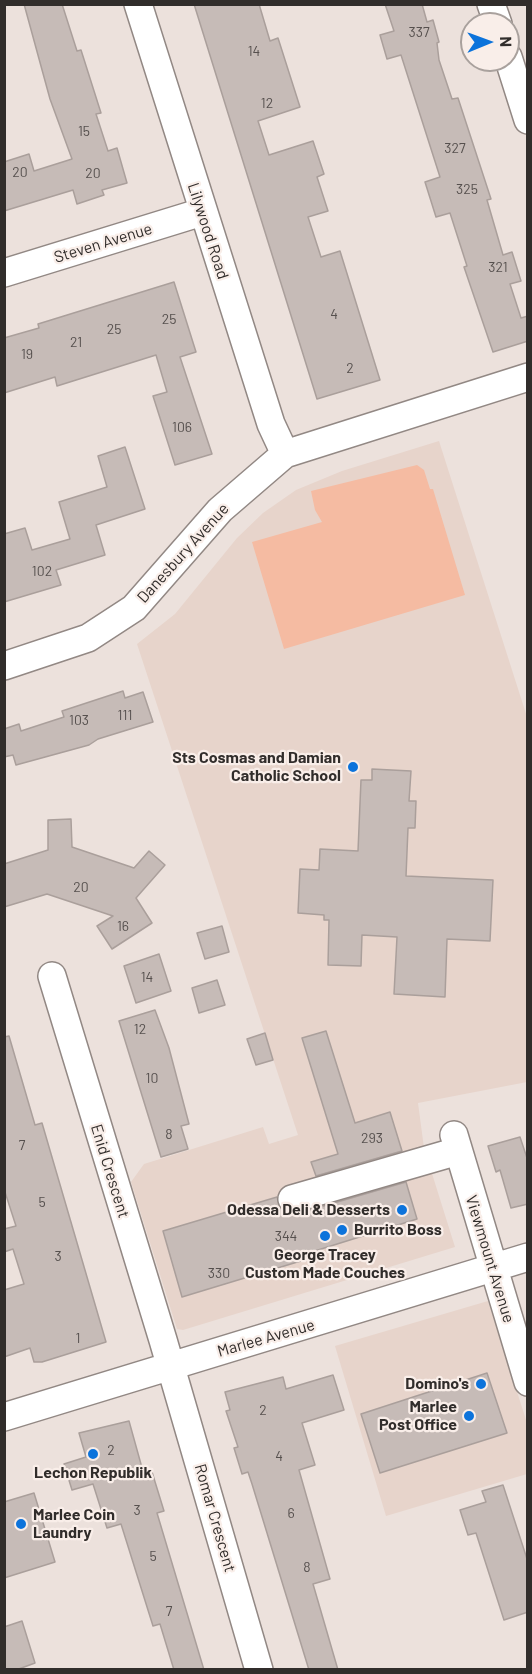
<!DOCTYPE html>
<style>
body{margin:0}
#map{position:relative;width:532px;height:1674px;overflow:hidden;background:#ece1dc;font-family:Barlow,sans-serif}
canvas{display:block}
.frame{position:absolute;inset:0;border:6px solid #312d2b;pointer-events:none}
.north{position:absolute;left:460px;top:12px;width:60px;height:60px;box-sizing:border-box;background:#f9eee9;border:2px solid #a9a19d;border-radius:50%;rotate:89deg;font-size:16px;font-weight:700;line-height:24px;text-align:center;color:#312d2b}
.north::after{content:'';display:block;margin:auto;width:21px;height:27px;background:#0c73db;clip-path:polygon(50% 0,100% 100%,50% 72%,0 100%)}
</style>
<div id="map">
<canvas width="532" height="1674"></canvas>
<div class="frame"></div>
<div class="north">N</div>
</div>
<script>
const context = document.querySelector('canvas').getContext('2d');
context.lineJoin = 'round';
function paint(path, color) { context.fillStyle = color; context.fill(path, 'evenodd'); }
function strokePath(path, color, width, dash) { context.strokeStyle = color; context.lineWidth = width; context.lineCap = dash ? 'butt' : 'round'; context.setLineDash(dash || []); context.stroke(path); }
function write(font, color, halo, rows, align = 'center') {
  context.font = font + ' Barlow,sans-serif'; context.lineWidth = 4.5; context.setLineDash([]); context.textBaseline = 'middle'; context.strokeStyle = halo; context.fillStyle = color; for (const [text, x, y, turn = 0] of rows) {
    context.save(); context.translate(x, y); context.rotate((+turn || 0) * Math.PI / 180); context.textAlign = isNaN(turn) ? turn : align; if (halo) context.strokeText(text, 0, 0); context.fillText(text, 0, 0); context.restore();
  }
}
paint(new Path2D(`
 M439,441L527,717V1082L418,1103L424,1148L455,1247L183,1330L177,1329L131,1182L144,1164L263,1127L269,1144L298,1135L137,644L175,614L237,538L263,513L296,490L342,471Z
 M488,1301L527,1423V1474L386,1516L335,1346Z`), '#e7d4cb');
paint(new Path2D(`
 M417,465L424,470L430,489H433L465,595L284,649L252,542L322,522L315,510L311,491Z`), '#f5bba2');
const building = new Path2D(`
 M24,4H62L77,51L81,50L101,113L96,114L108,151L117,148L127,183L102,190L104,195L77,204L73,190L4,211V162L29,154L34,171L72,159L50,99Z
 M194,4H259L270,41L278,38L300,107L258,121L269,155L313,141L324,174L317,177L328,211L308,217L321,257L340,251L380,380L317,399Z
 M385,4H422L427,22L433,20L439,42L437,43L439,60L452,99L458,98L491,199L487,200L503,255L512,252L521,281L510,284L521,318L528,316V341L493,352L464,267L467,266L450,213L436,217L425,182L440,177L401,55L387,59L380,35L394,31Z
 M174,282L196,352L180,357L212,454L175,465L153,396L167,392L156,355L57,386L55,377L4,393V338L39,328L38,324Z
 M125,447L145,509L96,525L105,555L56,570L61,585L4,602V534L25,528L32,550L70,539L59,502L107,487L98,456Z
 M123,691L125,698L143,692L153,722L98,739L89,745L16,765L13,755L4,757V729L19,724L21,731L64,717L62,711Z
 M372,769L411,771L409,801H416L415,828H408L406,876L493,880L490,941L447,939L445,997L394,994L397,937L362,935L361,966L328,965L329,920H324V915L298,913L300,869L319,870L320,849L358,851L361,780H372Z
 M71,819L72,847L134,868L149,851L165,865L136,898L152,923L112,949L97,926L113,916L47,894L4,907V864L48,850V820Z
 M222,926L229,952L205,959L197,933Z
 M159,954L171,991L136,1003L124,966Z
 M217,980L225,1005L199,1013L192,988Z
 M155,1010L169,1048L189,1124L181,1126L188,1149L161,1157L119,1021Z
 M326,1031L355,1123L390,1112L402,1151L316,1176L311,1162L338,1154L302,1038Z
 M265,1033L273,1060L256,1065L247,1039Z
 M9,1036L35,1125L42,1123L106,1342L42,1362H34L30,1348L4,1357V1290L24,1284L13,1249L4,1252V1229L16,1226L4,1189V1037Z
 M520,1137L528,1161V1204L511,1208L500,1170L496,1172L488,1146Z
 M406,1182L417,1219L302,1255L304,1260L182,1297L163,1231L277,1197L282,1211L296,1214Z
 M487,1373L507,1433L380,1473L361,1414Z
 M333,1375L344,1410L302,1423L315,1465L299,1470L330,1579L313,1584L338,1670H309L252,1484L248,1472L242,1474L234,1448L238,1447L226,1411L230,1410L225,1392L283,1377L286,1389Z
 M129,1421L144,1475L152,1472L164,1511L157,1513L204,1670H174L160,1624L153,1626L121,1524L107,1528L93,1484L72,1490L64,1464L86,1457L79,1433Z
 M503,1485L528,1562V1612L504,1620L476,1533L468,1535L460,1510L486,1502L482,1491Z
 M34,1493L55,1562L4,1578V1502Z
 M22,1621L35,1663L16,1670H4V1627Z`);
paint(building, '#c6bbb7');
strokePath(building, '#aa9f9b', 1.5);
const minor = new Path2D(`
 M138,4L271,424L285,454
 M491,4L498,24
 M508,57L528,120
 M4,273L202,212
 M4,666L88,638L134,608L220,510L285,454L528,377
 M52,976L163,1340L259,1670
 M454,1135L528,1382
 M292,1199L458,1151
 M4,1417L528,1257`);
strokePath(minor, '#928884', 30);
strokePath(minor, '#fff', 27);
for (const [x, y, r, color] of [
 [353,767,6,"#0c73db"],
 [402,1210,6,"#0c73db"],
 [342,1230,6,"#0c73db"],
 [325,1236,6,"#0c73db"],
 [481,1384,6,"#0c73db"],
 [469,1416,6,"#0c73db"],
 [93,1454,6,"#0c73db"],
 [21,1524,6,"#0c73db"]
]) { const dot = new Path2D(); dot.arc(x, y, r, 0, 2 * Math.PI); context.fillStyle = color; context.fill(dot); strokePath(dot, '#f9eee9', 2); }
write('14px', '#56504e', null, [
 ["337",419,32],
 ["14",254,51],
 ["12",267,103],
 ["15",84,131],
 ["327",455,148],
 ["20",20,172],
 ["20",93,173],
 ["325",467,189],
 ["321",498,267],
 ["4",334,314],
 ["25",169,319],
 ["25",114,329],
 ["21",76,342],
 ["19",27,354],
 ["2",350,368],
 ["106",182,427],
 ["102",42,571],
 ["111",125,715],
 ["103",79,720],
 ["20",81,887],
 ["16",123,926],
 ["14",147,977],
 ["12",140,1029],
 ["10",152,1078],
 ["8",169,1134],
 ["293",372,1138],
 ["7",22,1145],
 ["5",42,1202],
 ["344",286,1236],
 ["3",58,1256],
 ["330",219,1273],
 ["1",78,1338],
 ["2",263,1410],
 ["2",111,1450],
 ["4",279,1456],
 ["3",137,1510],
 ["6",291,1513],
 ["5",153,1556],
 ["8",307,1567],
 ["7",169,1611]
]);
write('16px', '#312d2b', '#f9eee9', [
 ["Lilywood Road",208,231,72],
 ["Steven Avenue",103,243,-17],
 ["Danesbury Avenue",183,553,-48],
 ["Enid Crescent",110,1171,73],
 ["Viewmount Avenue",490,1259,73],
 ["Marlee Avenue",266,1338,-16],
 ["Romar Crescent",215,1518,74]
]);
write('bold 16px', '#312d2b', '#f9eee9', [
 ["Sts Cosmas and Damian",341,758],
 ["Catholic School",341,776],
 ["Odessa Deli & Desserts",390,1210],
 ["Burrito Boss",354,1230,"left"],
 ["George Tracey",325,1255,"center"],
 ["Custom Made Couches",325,1273,"center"],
 ["Domino's",469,1384],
 ["Marlee",457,1407],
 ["Post Office",457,1425],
 ["Lechon Republik",93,1473,"center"],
 ["Marlee Coin",33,1515,"left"],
 ["Laundry",33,1533,"left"]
], 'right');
</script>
